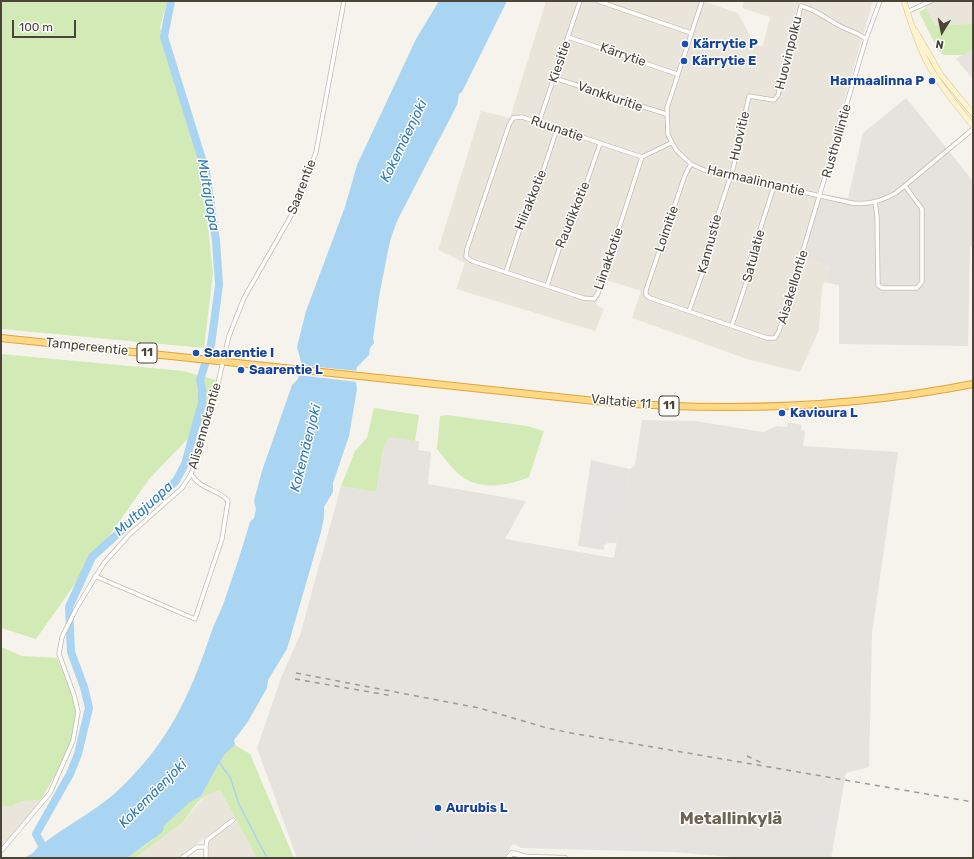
<!DOCTYPE html>
<meta charset="utf-8">
<style>
body{margin:0}
#map{position:relative;width:974px;height:859px;overflow:hidden;background:#f6f3ec;font-family:Rubik,sans-serif}
canvas{display:block}
.frame{position:absolute;inset:0;border:2px solid #4b4439;pointer-events:none}
.north{position:absolute;left:922px;top:12px;width:40px;height:40px;-webkit-text-stroke:3px #fff;paint-order:stroke;rotate:190deg;font-size:11px;font-weight:700;line-height:16px;text-align:center;color:#4b4439}
.north::after{content:'';display:block;margin:auto;width:14px;height:18px;background:#4b4439;clip-path:polygon(50% 0,100% 100%,50% 72%,0 100%)}
.scale{position:absolute;left:12px;top:20px;width:64px;height:18px;box-sizing:border-box;border:2px solid #4b4439;border-top:0;padding-left:5px;font-size:12px;line-height:14px;white-space:nowrap;color:#4b4439;-webkit-text-stroke:3px #fff;paint-order:stroke}
</style>
<div id="map">
<canvas width="974" height="859"></canvas>
<div class="frame"></div>
<div class="north">N</div>
<div class="scale">100 m</div>
</div>
<script>
const context = document.querySelector('canvas').getContext('2d');
context.lineJoin = 'round';
function paint(path, color) { context.fillStyle = color; context.fill(path, 'evenodd'); }
function strokePath(path, color, width, dash) { context.strokeStyle = color; context.lineWidth = width; context.lineCap = dash ? 'butt' : 'round'; context.setLineDash(dash || []); context.stroke(path); }
function write(font, color, halo, rows, align = 'center') {
  context.font = font + ' Rubik,sans-serif'; context.lineWidth = 3; context.setLineDash([]); context.textBaseline = 'middle'; context.strokeStyle = halo; context.fillStyle = color; for (const [text, x, y, turn = 0] of rows) {
    context.save(); context.translate(x, y); context.rotate((+turn || 0) * Math.PI / 180); context.textAlign = isNaN(turn) ? turn : align; if (halo) context.strokeText(text, 0, 0); context.fillText(text, 0, 0); context.restore();
  }
}
paint(new Path2D(`
 M546,1H703L738,13L755,45L763,46L770,17L742,8L744,1H873L799,255L830,267L822,287L819,330L800,372L750,360L632,318L641,291L607,280L596,305L604,309L595,331L456,289L465,263L438,250L481,111L510,118Z
 M922,1H973V24L935,25Z
 M220,790L234,816L178,858H135L182,823L205,796Z
 M41,800L5,842L1,847V806H12L22,801Z
 M237,821L257,858H209V840Z`), '#eae5da');
paint(new Path2D(`
 M973,47V79L956,59Z
 M906,98L973,181V246L970,247L968,346L839,344V285L824,282L830,267L799,255L817,193L848,198L863,133Z
 M642,420L695,421L763,432L777,426L787,427L788,422L802,425L801,430L805,431L803,446L898,452L872,633L869,767L846,773L831,858H745L672,852L522,848L513,844L505,858H297L257,748L281,678L300,635L341,486L376,492L383,450L389,437L419,441L418,450L431,452L428,484L526,501L505,539L614,558L630,469L635,465Z`), '#e6e2dd');
paint(new Path2D(`
 M1,1H167L160,27L202,173L213,273L204,348L1,329Z
 M926,8L935,25L973,24V48L964,55H944L938,50L919,12Z
 M1,354L183,371L216,380L204,422L150,478L36,639L1,628Z
 M374,408L419,415L415,441L389,437L383,450L376,492L341,486L355,451L367,438Z
 M447,415L527,426L544,431L529,477C508,486 478,491 460,475C451,468 444,457 437,449L440,416Z
 M1,647L22,656L57,658C62,671 70,686 74,701C83,736 57,770 41,800L22,801L12,806H1Z
 M235,745L250,754L294,858H257L220,790L205,796L198,802L182,823L135,858H127C140,848 157,840 164,826L192,800L201,796L218,765L224,754Z`), '#d2eab5');
paint(new Path2D(`
 M591,460L630,469L617,543H608L604,545V550L578,546Z
 M370,794L416,802L414,810L369,802Z
 M813,806L834,810L827,850L806,846Z
 M562,818L603,825V827L625,831L626,829L647,833L644,850L522,848L516,845L526,823L560,829Z
 M424,826L452,842L444,858H414L418,835Z
 M360,853L388,858H360Z`), '#e5e3e0');
paint(new Path2D(`
 M439,1H507L462,92L459,94L457,105L397,221L390,241L380,291L373,338L374,343L370,348L369,355L357,367L355,376L357,389L349,436L333,483V492L324,507V518L321,532L287,649L268,680L267,688L247,723L234,740L235,745L225,754L218,765L201,796L190,802L164,826L163,831L157,836L127,858H24L33,853L41,843H44C66,826 92,813 114,794C166,747 189,699 211,633C214,624 219,615 223,605C232,578 242,550 250,522L254,518L256,509L254,501L262,471L292,385L298,379L301,362L297,347L306,311L345,207L357,165L416,39Z`), '#a9d4f2');
paint(new Path2D(`
 M299,365L358,371V382L297,375Z`), '#f6f3ec');
strokePath(new Path2D(`
 M218,761L230,777L239,804L267,858`), '#a9d4f2', 1.5);
strokePath(new Path2D(`
 M45,858L44,849L36,834L70,774L78,754L89,708L84,687L71,652L69,607L92,557L176,481L185,464L202,403V389L200,380L211,345L219,285L216,241L206,172L164,37L171,1`), '#a9d4f2', 8);
const minor = new Path2D(`
 M598,1L691,33
 M702,1L667,108L668,135L676,150L691,164L704,170L852,203C869,205 881,201 896,193L973,129
 M907,12L931,1
 M568,37L677,74
 M554,78L666,114
 M539,122L580,1
 M642,157L598,293L594,299L583,298L472,261L466,257L467,249L509,125L513,118L522,117L642,157L671,143
 M691,164L685,175L646,290V295L650,298L767,338H775L779,331L866,39L880,1
 M875,202L877,216L878,285L882,288H917L922,282V209L905,186
 M506,272L525,213L536,192L557,129
 M547,286L568,222L578,207L600,144
 M689,311L703,272L707,248L733,169L749,96L774,100L778,95L801,6C817,10 823,17 838,25C847,30 857,32 866,39
 M732,325L747,280L749,264L774,186
 M95,576L195,619L222,539L228,501C221,490 200,490 191,474
 M1,851L50,793L73,741L78,712L74,695L59,654L62,637L77,607L104,563L129,535L182,488L191,474L212,409L229,336L244,298L296,207L316,152L344,1
 M182,858L197,847H206L207,840L233,820
 M206,858V847`);
const tertiary = new Path2D(`
 M508,858L512,853L527,857L565,858`);
const secondary = new Path2D(`
 M904,1C911,23 917,44 928,64C940,86 957,106 973,126
 M915,30L941,75L973,114`);
const trunk = new Path2D(`
 M1,338L605,402C729,412 851,408 973,384`);
strokePath(minor, '#c2bbae', 5);
strokePath(tertiary, '#c2bbae', 6);
strokePath(secondary, '#d6c79b', 6);
strokePath(trunk, '#e0a43c', 8);
strokePath(minor, '#fff', 3.5);
strokePath(tertiary, '#fff', 4.5);
strokePath(secondary, '#fff3cd', 5);
strokePath(trunk, '#ffd985', 6);
strokePath(new Path2D(`
 M296,673L479,708L547,728L571,733L973,802
 M295,679L393,696
 M747,756L762,763`), '#9a9a9a', 1.5, [5, 5]);
for (const [x, y, r, color] of [
 [685,44,4,"#1a4fb4"],
 [684,61,4,"#1a4fb4"],
 [932,81,4,"#1a4fb4"],
 [196,353,4,"#1a4fb4"],
 [241,370,4,"#1a4fb4"],
 [782,413,4,"#1a4fb4"],
 [438,808,4,"#1a4fb4"]
]) { const dot = new Path2D(); dot.arc(x, y, r, 0, 2 * Math.PI); context.fillStyle = color; context.fill(dot); strokePath(dot, '#fff', 1.5); }
for (const [x, y, w] of [
 [147,353,20],
 [669,406,20]
]) { const box = new Path2D(); box.roundRect(x - w / 2, y - 10, w, 20, 3); context.fillStyle = '#fff'; context.fill(box); strokePath(box, '#4b4439', 1); }
write('bold 12px', '#4b4439', null, [
 ["11",147,353],
 ["11",669,406]
]);
write('bold 13px', '#164399', '#fff', [
 ["Kärrytie P",693,44],
 ["Kärrytie E",692,61],
 ["Harmaalinna P",924,81,"right"],
 ["Saarentie I",204,353],
 ["Saarentie L",249,370],
 ["Kavioura L",790,413],
 ["Aurubis L",446,808]
], 'left');
write('13px', '#4b4439', '#fff', [
 ["Huovinpolku",789,53,-76],
 ["Kärrytie",623,55,19],
 ["Kiesitie",560,62,-71],
 ["Vankkuritie",610,97,19],
 ["Ruunatie",557,129,19],
 ["Huovitie",740,136,-77],
 ["Rusthollintie",837,141,-74],
 ["Harmaalinnantie",756,181,13],
 ["Saarentie",302,187,-69],
 ["Hiirakkotie",531,200,-68],
 ["Raudikkotie",573,215,-68],
 ["Loimitie",667,229,-71],
 ["Kannustie",710,244,-75],
 ["Satulatie",754,256,-75],
 ["Liinakkotie",609,259,-71],
 ["Aisakellontie",793,287,-73],
 ["Tampereentie",87,347,6],
 ["Valtatie 11",621,402,5],
 ["Alisennokantie",205,426,-74]
]);
write('italic 14px', '#2e7ab2', '#fff', [
 ["Kokemäenjoki",404,141,-64],
 ["Multajuopa",208,195,80],
 ["Kokemäenjoki",306,448,-76],
 ["Multajuopa",144,509,-42],
 ["Kokemäenjoki",153,794,-45]
]);
write('bold 17px', '#6e6250', '#fff', [
 ["Metallinkylä",731,819]
]);
</script>
